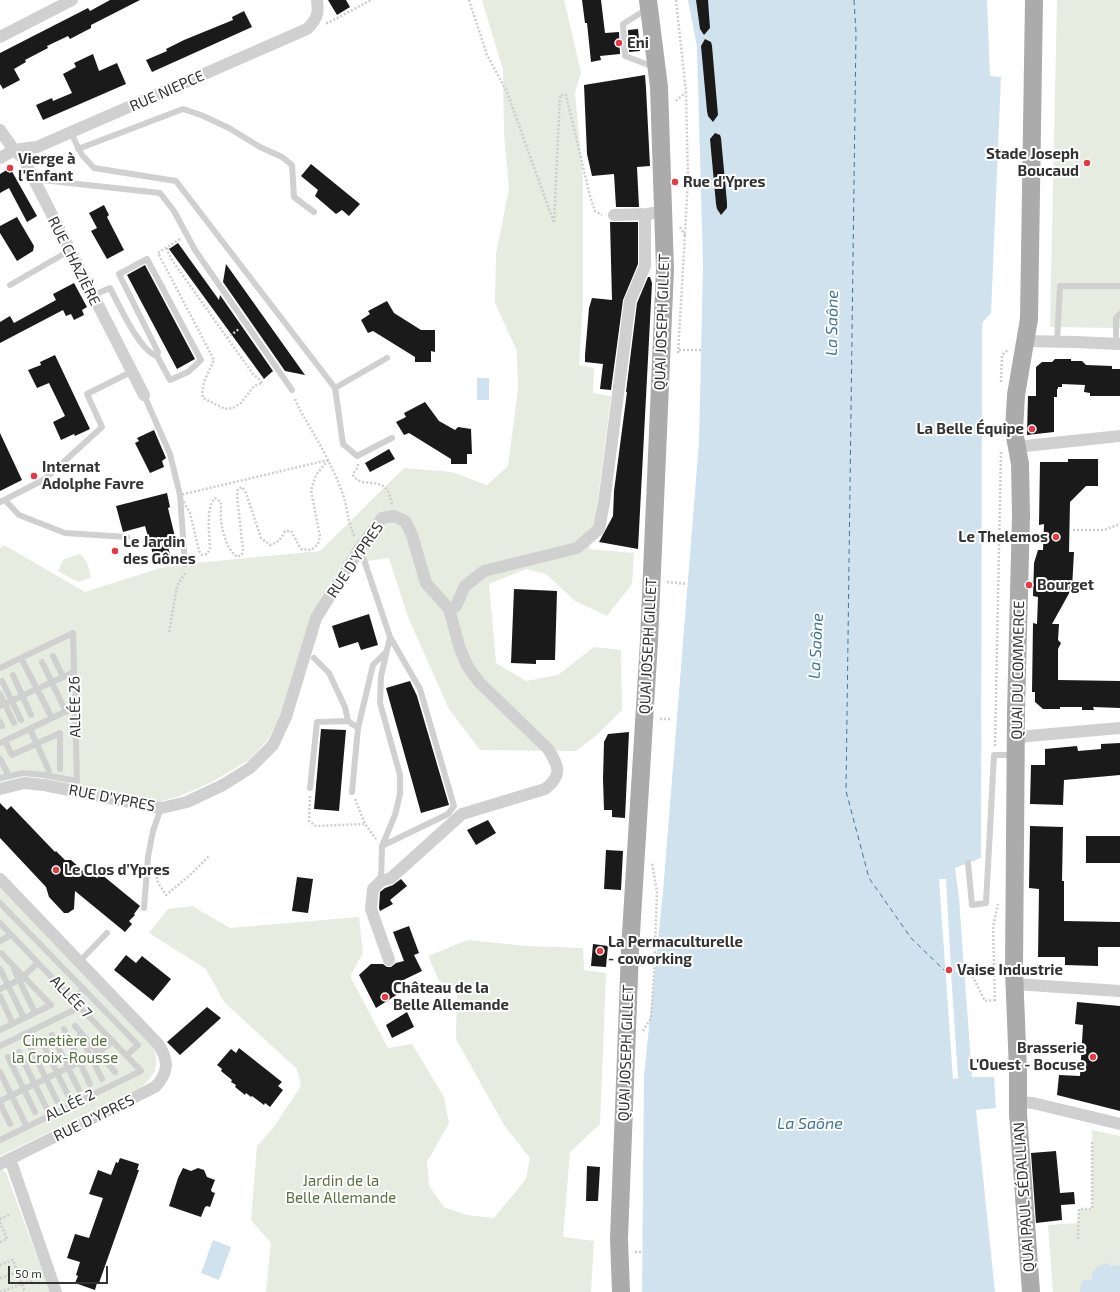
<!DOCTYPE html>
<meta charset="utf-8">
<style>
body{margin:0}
#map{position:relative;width:1120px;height:1292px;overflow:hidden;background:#fff;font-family:"Exo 2",sans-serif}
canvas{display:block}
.scale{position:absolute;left:8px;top:1266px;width:100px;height:18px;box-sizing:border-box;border:2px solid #333;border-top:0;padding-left:5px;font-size:12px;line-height:14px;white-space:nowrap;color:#333;-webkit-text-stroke:3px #fff;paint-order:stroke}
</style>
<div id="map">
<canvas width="1120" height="1292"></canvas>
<div class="scale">50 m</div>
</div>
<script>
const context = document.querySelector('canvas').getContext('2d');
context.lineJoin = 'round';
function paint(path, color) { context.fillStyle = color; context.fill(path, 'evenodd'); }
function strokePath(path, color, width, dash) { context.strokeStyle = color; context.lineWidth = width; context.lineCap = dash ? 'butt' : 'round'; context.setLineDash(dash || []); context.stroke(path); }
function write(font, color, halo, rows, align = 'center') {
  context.font = font + ' "Exo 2",sans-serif'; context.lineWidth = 4; context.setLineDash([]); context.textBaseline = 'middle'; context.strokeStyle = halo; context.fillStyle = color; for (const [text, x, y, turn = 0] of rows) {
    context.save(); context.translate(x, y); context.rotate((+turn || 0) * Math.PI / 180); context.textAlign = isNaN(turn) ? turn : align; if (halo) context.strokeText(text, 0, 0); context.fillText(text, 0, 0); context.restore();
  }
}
paint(new Path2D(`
 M482,0H564L581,72L575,93L583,179V302L579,365L594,368L593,393L611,396L595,522L589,549L634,553L632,584L607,616L575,601L546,574L526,569L489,584L496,663L526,681L558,675L594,647L621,650L622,710L598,734L576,751L480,750L449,709L408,617L389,558L341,565L310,620L281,715L267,741L249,760L210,783L177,797L161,801L147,800L43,778L24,776L0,782V548L4,545L85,592L160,568L185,564L320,551L404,468L452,472L487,485L508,466L518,389L517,351L495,303L496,254L509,188L504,135L503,70Z
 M1057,0H1120V328L1050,327Z
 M80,554L87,562L91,577C87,580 83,579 78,582L58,571L64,559Z
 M0,888L151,1044C161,1060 156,1077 141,1087L0,1156Z
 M192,906L230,928L359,917L363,953L350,976L388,1048L412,1044L444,1097L449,1123L427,1162L429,1186L444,1207L466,1215L494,1218L526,1179L530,1158L504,1125L456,1039L457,987L439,981L428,956L468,940L526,946L583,948L584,970L606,973L600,1124L570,1152L563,1237L594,1241L591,1292H266L271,1243L251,1220L257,1146L273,1128L301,1086L297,1069L224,1002L206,969L149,933L168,909Z
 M1092,1130L1120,1136V1265L1111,1266L1093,1272V1276L1080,1292H1053L1048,1225L1078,1223L1079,1209H1092Z
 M1,1169L6,1173L50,1292H0V1170Z`), '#e6ecdf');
paint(new Path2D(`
 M688,0H987L990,76L1001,77L991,313L982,323L981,858L955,868L959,898L972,1077H994L996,1108L976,1110L995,1292H642L644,1076L663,892L699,442L703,265L697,47Z
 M477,378H489V400H477Z
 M213,1240L231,1247L219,1280L201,1273Z
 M1107,1263L1111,1266L1120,1265V1292H1080L1081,1283L1084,1280C1096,1282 1090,1274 1094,1270C1097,1267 1103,1264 1107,1263Z`), '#cfe2ee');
paint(new Path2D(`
 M939,879H946L951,969L966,968V970L951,972L958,1078L953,1079Z`), '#fff');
strokePath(new Path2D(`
 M854,0L856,32L846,791L869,878L911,938L945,971`), '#3f7597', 1, [5, 4]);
paint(new Path2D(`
 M110,0H140L91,25V28L70,39L68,36L47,46L48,48L25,60L26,62L14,69L20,80L3,89L0,84V53L88,8L90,11Z
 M328,0H346L350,7L337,15Z
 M582,0H601L605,33L619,32L620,54L600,56L601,60L591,62L587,23H585Z
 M696,0H708L710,28L704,35L700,29Z
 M244,11L252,27L152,72L146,60L167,51L166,49L184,40L233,20L232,17Z
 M638,29L640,51L629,52L628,30Z
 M705,39L711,42L712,46L718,115L713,122L708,116L707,111L701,46Z
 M93,54L99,71L117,63L126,84L43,120L36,105L52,98L53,101L72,93L63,74L76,67L74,63Z
 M645,75L646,88L650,166L637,167L639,207H616L614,174L592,176L587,154L584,85Z
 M715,133L720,135L721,138L727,203V208L721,215L717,209L716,204L710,139Z
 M311,164L360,204L349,216L342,210L336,214L315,196L318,190L301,176Z
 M10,168L37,216L27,222L9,188L0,193V174Z
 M104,205L109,215L107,217L124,250L107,259L91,231L97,228L89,213Z
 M17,217L34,246L33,251L17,261L0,233V226Z
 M610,222H638V264L623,300L611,390L600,389L603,364L585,362V355L589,308L592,298L612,300Z
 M178,243L219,300L220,295L273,371L264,379L169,249Z
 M226,264L305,375L285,371L223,282Z
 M145,265L195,359L177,369L127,275Z
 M648,277H650L652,283L638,549L599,542L613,516L614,491L627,392H626L637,303Z
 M74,283L87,307L82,310L84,315L74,320L71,314L66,316L63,310L0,343V322L10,316L14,323L56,300L53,294Z
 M387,301L394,313L421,330H435V352L431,351V362H415V357L373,331L368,333L361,320L370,314L368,311Z
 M55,355L90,429L75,436L74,434L61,440L53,422L65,416L49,383L37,388L28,370L41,365L40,362Z
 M1055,359H1071V361H1082L1086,365L1112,366V369H1120V396H1090V393L1084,392L1085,385L1062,384V387H1058V389H1057V397H1054V432L1027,435L1028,396H1036V367L1042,362H1052Z
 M425,402L439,421L455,430L458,427L471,429L472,454H467V464H451V459L409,433L404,435L396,422L406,417L404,413Z
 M154,430L166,458L162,461L164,467L150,473L135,443L139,441L137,438Z
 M0,433L22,480L0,491Z
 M389,449L395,459L370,472L365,463Z
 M1068,459H1098V486H1086L1070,502L1069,552H1074L1072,588L1052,624H1059L1058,640L1061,643L1058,649V680L1120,681V708L1093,707L1094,710H1082V707H1060V709H1043L1035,702V692H1032L1033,623L1037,624L1038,597L1033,596L1034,563L1038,550H1043L1044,524L1039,525L1040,462H1068Z
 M167,493L170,507L168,508L176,541L167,543L170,554L154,558L145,526L123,532L116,506Z
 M514,589L557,591L555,660H536V664L511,663Z
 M369,614L378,645L361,650L358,642L339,648L332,626Z
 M410,681L417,696L449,805L421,813L386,688Z
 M321,729L346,730L339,811L314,809Z
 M629,732L625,818L612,817V810H604L603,779L604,742L608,734Z
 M1120,743V775L1064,780L1063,805L1030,804L1031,765H1045V749L1077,746L1078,751L1101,749V744Z
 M0,803L7,810L11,806L55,852L56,851L65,860H71L89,876L92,873L97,878L101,874L140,906L134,914L135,915L129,921L132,924L125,932L75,891L74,909L68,913H64L49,897L46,887L0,838Z
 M488,820L496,833L476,845L467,830Z
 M1030,826L1063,827L1062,881H1064V921L1120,922V947H1098V966L1065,965V957H1038L1039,889L1029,888Z
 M1086,836H1120V863H1086Z
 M606,850L623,851L621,890L604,889Z
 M297,877L313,879L308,913L292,911Z
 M401,879L407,886L390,900L393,904L380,911L379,908L380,892L385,888L393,885Z
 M409,926L419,953L414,955L422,971L393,985L398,994L376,1008L359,975L371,964H383L387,967H391L396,963L404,961L393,932Z
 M593,944L608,946L606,967L591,966Z
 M126,955L136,963L142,956L171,979L153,1001L114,970Z
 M1077,1002L1120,1006V1111L1057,1095L1059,1075L1080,1076L1083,1025L1075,1024Z
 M207,1007L221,1018L180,1055L167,1042Z
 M407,1012L414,1027L392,1038L386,1025Z
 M239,1048L282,1082L278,1086L283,1090L270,1107L265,1103L264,1105L252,1096L251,1097L246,1093L245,1095L235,1087L236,1085L231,1082L232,1080L221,1071L222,1069L217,1065L231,1049L236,1053Z
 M1056,1151L1060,1193L1074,1192L1075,1204L1061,1205L1062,1220L1036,1223L1031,1153Z
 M120,1158L139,1164L137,1170H139L99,1283H97L95,1290L75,1283L78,1276L76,1275L80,1262L67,1258L75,1234L89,1238L103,1198L89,1194L98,1170L111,1175L116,1162L118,1163Z
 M587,1166L600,1167L598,1201H586Z
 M183,1168L191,1171L198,1168L204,1170L207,1177L215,1180L211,1190L212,1192L215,1193L210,1207L207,1206L205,1207L201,1217L169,1206L178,1178Z`), '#1a1a1a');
strokePath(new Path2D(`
 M469,0L487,55L507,92L554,223L560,95H566L590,196L595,211L602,215
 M676,0L686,92L688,180L678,355
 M326,23H328L371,0
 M676,101L686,92
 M680,227L685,236
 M180,239L158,253L214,360C209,372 200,385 203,398L225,409L233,408L241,403L254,386L262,383
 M168,248L167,250L174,263L253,374L260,380L263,385
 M227,338L239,329
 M679,350H701
 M1001,382L1002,355L1008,350
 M295,399L299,408C315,437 334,466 344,498C348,511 348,524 355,537
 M328,460L316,475L311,490L320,537L318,544L311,550L301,549L291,531H285C281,539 279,542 270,545L261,538L246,493L242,487L238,489L237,496L243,550L242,554L238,557C229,553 224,537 222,527C220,519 221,510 221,502L215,498C205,508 210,536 210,549L207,554L202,555L199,551L190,513L180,495Z
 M358,464C358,469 354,471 353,475C360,488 380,478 387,490C390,494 391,500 392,505
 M1073,530H1104L1120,524
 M667,582L687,584
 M169,632L177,586L185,573
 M660,719H670
 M995,746L1001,451
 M310,796L309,821L316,826L365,824
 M355,799L365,824L376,839
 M157,877V881L166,895L190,875L209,856
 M945,971L969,969L985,1001L996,1000
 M995,1001L993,927L998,904
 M643,1031L651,1018L654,972L657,892L652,863
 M0,1219L11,1214
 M0,1222L7,1239L0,1242
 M1078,1239L1079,1209H1092V1140
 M635,1252H642
 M0,1265L13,1260L25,1292
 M0,1278L18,1272
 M0,1292L34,1280`), '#cdcdcd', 2.5, [2, 2]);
strokePath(new Path2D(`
 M647,9L623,24L625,56L654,67
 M71,133L82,155L94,168L176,181L335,388L343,444L357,456L392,438
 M78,149L183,109L201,115L229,128L260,147L282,157L292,165L294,197L314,212
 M33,179L160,193L174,211L195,250L292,390
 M10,285L69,251
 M92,296L110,288C119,305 139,350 157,356L158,352L119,274L147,259L201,360L188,372L170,380L157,356
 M1057,342L1060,286H1120
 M1116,344V318L1120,314
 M335,388L387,358
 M144,395L170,454L180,495L185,564
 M5,500L19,515L65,533L127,537
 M0,502L45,479L102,427L87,394L131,372
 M360,548L390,637L420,689L454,806L448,814L382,846
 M53,656L63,677
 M21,658L52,718
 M314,658L329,673L345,707L348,721L358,728
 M42,662L66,712
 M0,668L73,633L77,781L44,775L23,773L0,778
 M13,675L31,715
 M2,681L21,720
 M0,694L14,723
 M0,706L74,672
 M0,722L2,726
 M30,729L49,771L48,776
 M5,741L12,755L60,733V769
 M0,743L75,707
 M0,759L9,776
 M310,788L317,722L348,721
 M352,792L358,728L373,665L386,652
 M968,863L972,905L986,903L994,755H1013
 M381,881L382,846L395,815L400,794V775L380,703L381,676L390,637
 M0,903L138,1045L126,1056
 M144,908L148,857L153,831L161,808
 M0,923L141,1071L0,1140
 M0,941L11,935
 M0,953H1L51,1005L0,1030
 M79,962L107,933
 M0,969L24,1018
 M14,969L35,1013
 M0,989L19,980L38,963
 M0,996L13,1024
 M73,999L84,989
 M75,1026L115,1072
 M64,1029L90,1084
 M52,1035L79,1090
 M80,1035L102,1079
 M41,1040L68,1095
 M0,1046L80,1007
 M30,1046L57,1101
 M19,1052L46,1107
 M8,1057L35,1112
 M0,1072L27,1127
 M0,1101L98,1053L113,1041
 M0,1103L10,1124`), '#d0d0d0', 6);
strokePath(new Path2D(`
 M0,37L72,0
 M0,130L14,150L23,158L144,395
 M0,158L14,150L37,147L307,29C317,19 319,14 317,0
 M614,215L647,214L653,213
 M1024,341L1076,342L1120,344
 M1016,447L1120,436
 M1017,737L1120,728
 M0,789L24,783L44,785L161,808L187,802L223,785L250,768L273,745L286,717L316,618L360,548L382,518L394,516L405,521L412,535L426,583L449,609L456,606L465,586L484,571L577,548L599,529L604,503L630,301L645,266V220L647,214
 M0,879L158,1044C169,1060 169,1073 155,1087L0,1164
 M389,960L371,909L373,889L381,881L391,878L462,814L545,789C563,775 559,766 548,749L479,682L468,667L460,649L449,609
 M1014,984L1120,991
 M1018,1102L1033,1103L1120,1124
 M10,1159L56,1292`), '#d0d0d0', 12);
strokePath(new Path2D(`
 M621,1292L619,1239L630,950L649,641L665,269L659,87L648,0
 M1031,1292L1018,1114V1071L1014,971L1016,712L1021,515L1020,464L1014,431L1016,395L1029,319L1034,0`), '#ababab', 18);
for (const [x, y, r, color] of [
 [619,43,4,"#e63946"],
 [1087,163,4,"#e63946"],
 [10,168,4,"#e63946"],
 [675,182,4,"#e63946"],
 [1032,429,4,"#e63946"],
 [34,476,4,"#e63946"],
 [1056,537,4,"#e63946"],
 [115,551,4,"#e63946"],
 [1029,585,4,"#e63946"],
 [56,870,4,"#e63946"],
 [600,951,4,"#e63946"],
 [949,970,4,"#e63946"],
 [385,997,4,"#e63946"],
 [1093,1057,4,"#e63946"]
]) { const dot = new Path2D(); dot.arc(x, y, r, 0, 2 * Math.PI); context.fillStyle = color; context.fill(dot); strokePath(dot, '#fff', 1.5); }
write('bold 15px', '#333', '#fff', [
 ["Eni",627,43],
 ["Stade Joseph",1079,154,"right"],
 ["Boucaud",1079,171,"right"],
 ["Vierge à",18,159],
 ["l'Enfant",18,176],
 ["Rue d'Ypres",683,182],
 ["La Belle Équipe",1024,429,"right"],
 ["Internat",42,467],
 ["Adolphe Favre",42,484],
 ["Le Thelemos",1048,537,"right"],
 ["Le Jardin",123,542],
 ["des Gônes",123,559],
 ["Bourget",1037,585],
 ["Le Clos d'Ypres",64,870],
 ["La Permaculturelle",608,942],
 ["- coworking",608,959],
 ["Vaise Industrie",957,970],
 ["Château de la",393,988],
 ["Belle Allemande",393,1005],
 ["Brasserie",1085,1048,"right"],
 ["L'Ouest - Bocuse",1085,1065,"right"]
], 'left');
write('15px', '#333', '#fff', [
 ["RUE NIEPCE",167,91,-24],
 ["RUE CHAZIÈRE",74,261,63],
 ["QUAI JOSEPH GILLET",662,322,-88],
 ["RUE D'YPRES",355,560,-56],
 ["QUAI JOSEPH GILLET",648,646,-87],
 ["QUAI DU COMMERCE",1018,670,-89],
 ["ALLÉE 26",75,707,-91],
 ["RUE D'YPRES",112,798,11],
 ["ALLÉE 7",71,997,46],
 ["QUAI JOSEPH GILLET",626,1053,-88],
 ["ALLÉE 2",70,1105,-26],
 ["RUE D'YPRES",94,1118,-26],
 ["QUAI PAUL SÉDALLIAN",1024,1197,-94]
]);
write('15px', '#56703f', '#fff', [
 ["Cimetière de",65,1041],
 ["la Croix-Rousse",65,1058],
 ["Jardin de la",341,1181],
 ["Belle Allemande",341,1198]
]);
write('italic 16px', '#3f7597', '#fff', [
 ["La Saône",832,323,-89],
 ["La Saône",816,646,-87],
 ["La Saône",810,1124]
]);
</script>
